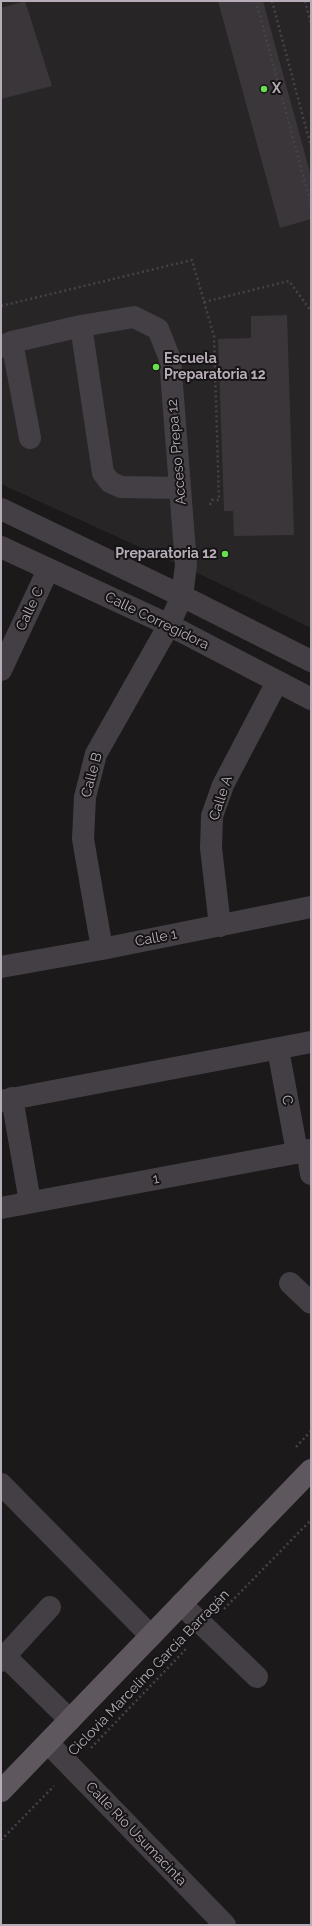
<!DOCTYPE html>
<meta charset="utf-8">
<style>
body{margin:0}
#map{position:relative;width:312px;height:1926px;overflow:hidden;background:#1b191a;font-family:Raleway,sans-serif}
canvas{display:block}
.frame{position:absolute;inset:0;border:2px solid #b7adb9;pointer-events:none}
</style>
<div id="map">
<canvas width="312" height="1926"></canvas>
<div class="frame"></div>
</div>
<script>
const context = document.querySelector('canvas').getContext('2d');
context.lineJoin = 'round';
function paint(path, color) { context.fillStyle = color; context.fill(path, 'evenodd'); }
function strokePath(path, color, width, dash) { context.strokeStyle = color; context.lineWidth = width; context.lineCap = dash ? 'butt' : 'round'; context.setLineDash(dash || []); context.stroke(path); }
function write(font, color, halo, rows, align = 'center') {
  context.font = font + ' Raleway,sans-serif'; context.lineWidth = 4; context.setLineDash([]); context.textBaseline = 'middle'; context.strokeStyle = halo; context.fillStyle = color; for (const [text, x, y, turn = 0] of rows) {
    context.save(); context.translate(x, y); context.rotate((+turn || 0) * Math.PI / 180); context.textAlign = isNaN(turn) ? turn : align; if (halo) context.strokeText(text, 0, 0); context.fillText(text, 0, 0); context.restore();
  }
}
paint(new Path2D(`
 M1,1H311V628L210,579L1,484Z`), '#282527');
paint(new Path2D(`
 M25,1L52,86L1,99V8Z
 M218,1H263L311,176V219L280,228Z
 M287,315L294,535L234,536L233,511H224L218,339L251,338V316Z`), '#3a3639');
strokePath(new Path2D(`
 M256,1L311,205
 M272,1L311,147
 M305,1L311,24
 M204,302L289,281L311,311
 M1,306L192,260L214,336L219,500H212L209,507
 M296,1447L311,1431
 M224,1609L311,1520
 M91,1748L187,1648
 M1,1840L54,1786`), '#474248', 2.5, [2, 3]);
strokePath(new Path2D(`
 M81,326L103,473L110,482L121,487L180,488
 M12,342L30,438
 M1,347L12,342L81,326L134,317L158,329L170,359L186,565L182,596L169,625L96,754L85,797L83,839L102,949
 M1,509L182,596L311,661
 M1,547L169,625L311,699
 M1,670L48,570
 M220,926L211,848L212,816L223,785L277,682
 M1,967L102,949L311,907
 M278,1049L297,1152
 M12,1098L30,1202
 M1,1101L311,1042
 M307,1150L311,1174
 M1,1208L311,1150
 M290,1283L311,1303
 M1,1484L151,1636
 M181,1604L257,1677
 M5,1656L50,1607
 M1,1661L5,1656L70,1720
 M48,1743L225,1925`), '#443f44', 22);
strokePath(new Path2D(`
 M1,1791L311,1470`), '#5e575e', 22);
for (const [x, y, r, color] of [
 [264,89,4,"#69df4d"],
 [156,367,4,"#69df4d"],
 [225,554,4,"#69df4d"]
]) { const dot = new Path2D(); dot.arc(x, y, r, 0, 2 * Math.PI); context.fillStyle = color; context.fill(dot); strokePath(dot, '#161415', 1.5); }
write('bold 14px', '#b7adb9', '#161415', [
 ["X",272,89],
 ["Escuela",164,359],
 ["Preparatoria 12",164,375],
 ["Preparatoria 12",217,554,"right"]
], 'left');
write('14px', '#b7adb9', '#161415', [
 ["Acceso Prepa 12",177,452,-95],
 ["Calle C",30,609,-65],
 ["Calle Corregidora",157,621,26],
 ["Calle B",92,775,-75],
 ["Calle A",221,798,-72],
 ["Calle 1",156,938,-11],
 ["C",287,1100,80],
 ["1",156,1179,-11],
 ["Ciclovia Marcelino García Barragán",149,1673,-46],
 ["Calle Río Usumacinta",136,1834,46]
]);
</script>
